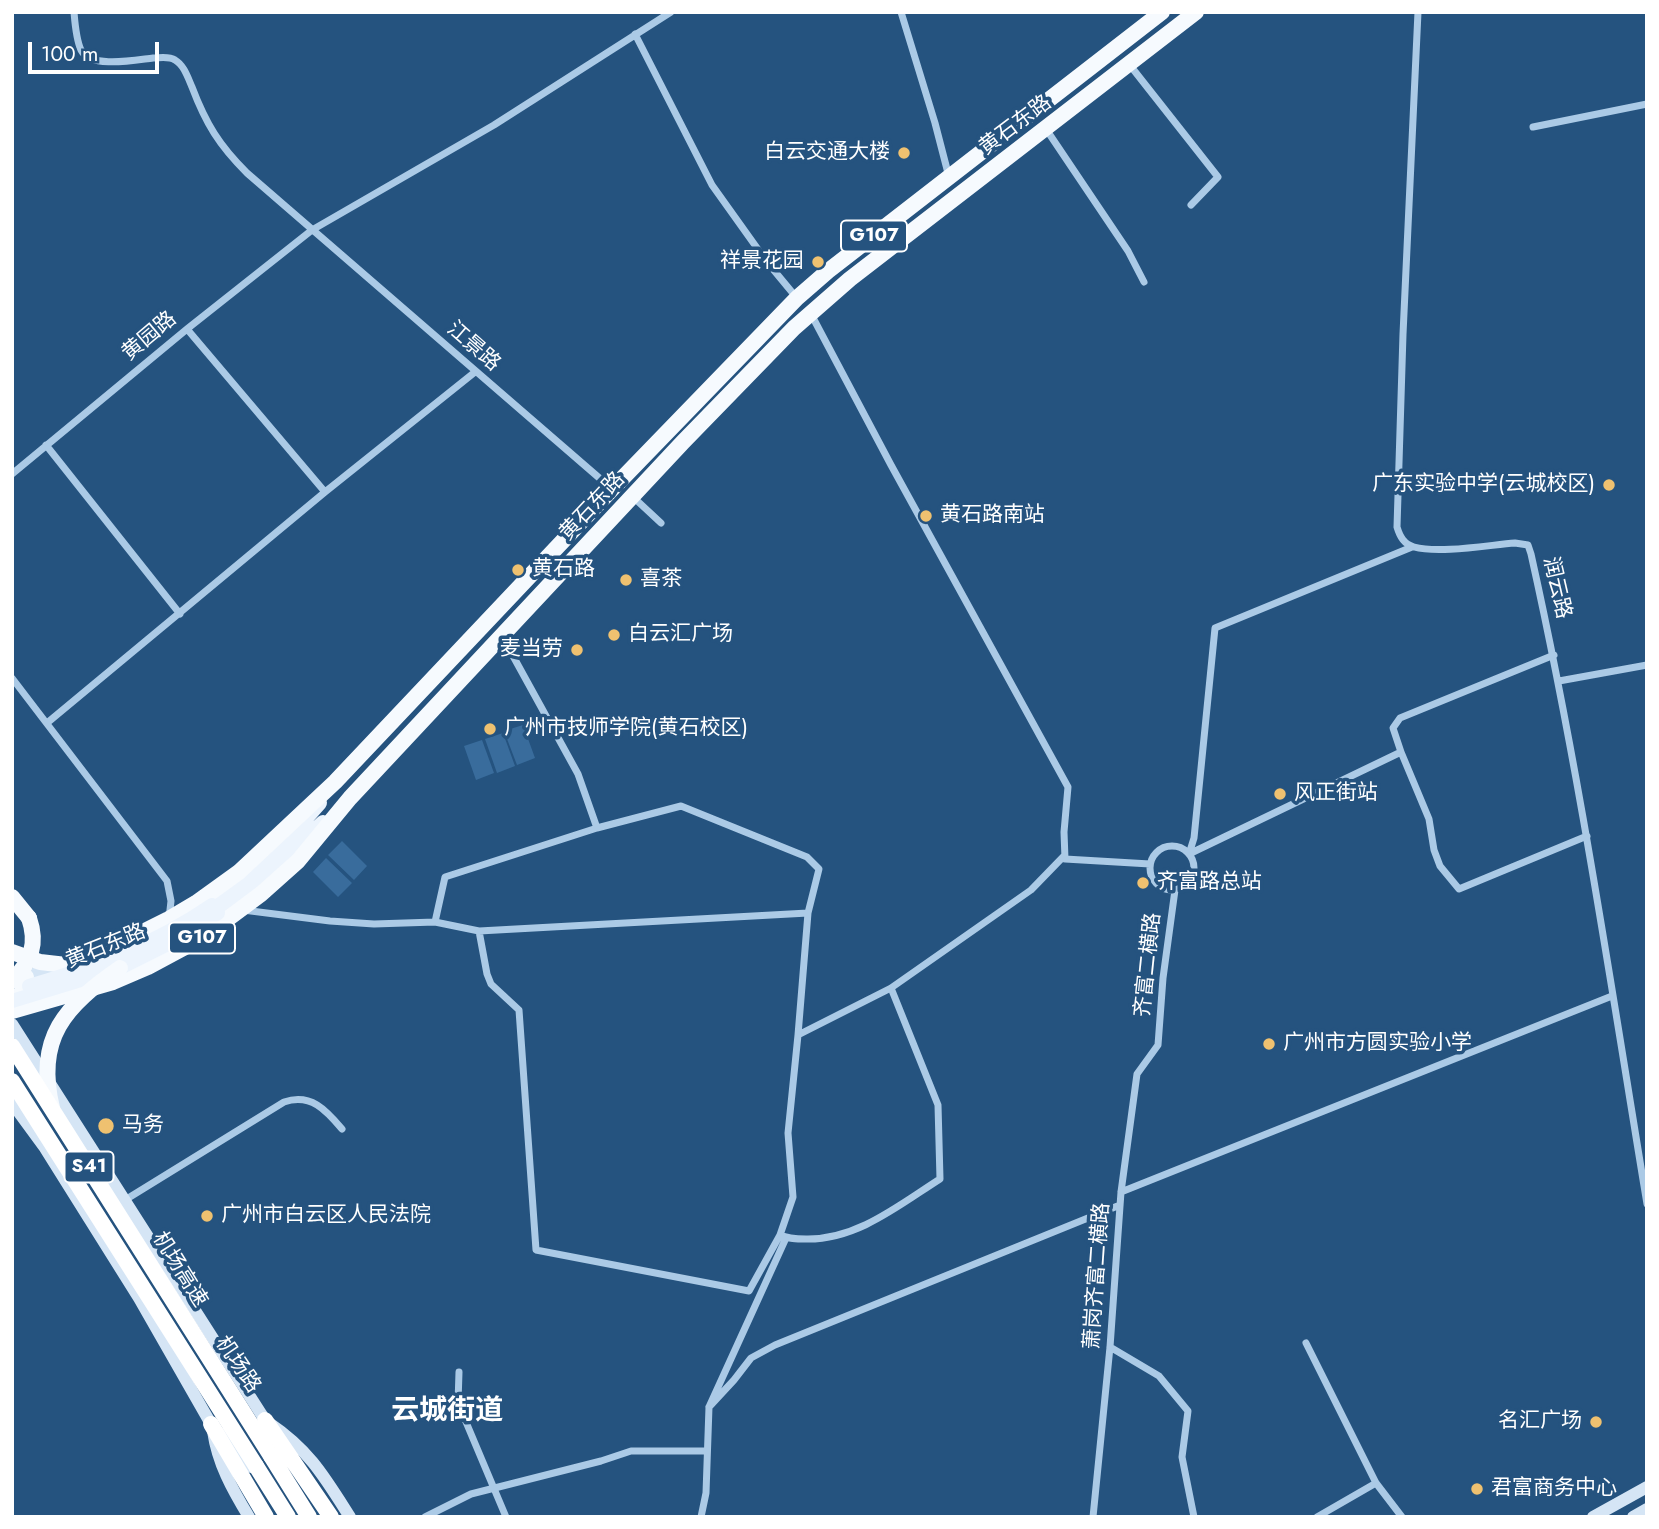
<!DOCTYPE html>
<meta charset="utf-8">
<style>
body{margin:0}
#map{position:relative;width:1659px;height:1529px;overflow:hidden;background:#25537f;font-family:Jost,sans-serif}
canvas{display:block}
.frame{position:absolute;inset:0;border:14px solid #fff;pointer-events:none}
.scale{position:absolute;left:28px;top:42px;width:131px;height:32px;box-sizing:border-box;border:4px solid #fff;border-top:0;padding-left:9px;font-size:21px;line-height:24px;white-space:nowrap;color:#fff;-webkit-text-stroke:5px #25537f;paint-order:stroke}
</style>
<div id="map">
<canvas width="1659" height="1529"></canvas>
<div class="frame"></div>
<div class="scale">100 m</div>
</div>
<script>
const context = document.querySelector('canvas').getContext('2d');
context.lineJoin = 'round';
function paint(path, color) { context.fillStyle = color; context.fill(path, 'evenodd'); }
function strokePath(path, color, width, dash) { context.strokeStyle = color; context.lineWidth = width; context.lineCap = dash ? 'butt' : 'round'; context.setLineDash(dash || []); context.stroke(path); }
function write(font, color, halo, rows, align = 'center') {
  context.font = font + ' Jost,"Noto Sans SC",sans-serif'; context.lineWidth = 7; context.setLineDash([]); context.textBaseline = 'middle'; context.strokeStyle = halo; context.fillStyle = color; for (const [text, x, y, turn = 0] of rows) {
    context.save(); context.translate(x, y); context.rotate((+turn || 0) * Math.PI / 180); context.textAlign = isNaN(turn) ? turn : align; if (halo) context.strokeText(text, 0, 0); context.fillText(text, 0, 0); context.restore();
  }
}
paint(new Path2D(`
 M523,725L535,758L517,765L504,731Z
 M503,733L515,766L497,773L485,739Z
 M482,740L494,773L476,780L464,746Z
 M342,841L367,866L354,880L328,855Z
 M326,858L352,883L338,897L313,872Z`), '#396c9c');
strokePath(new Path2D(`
 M74,12C75,24 76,39 81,50C91,69 135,60 153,58C160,58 169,56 175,60C184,65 188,78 192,87C206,124 219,145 247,173L612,489
 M901,12L935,123L949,177
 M1418,12L1403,334L1397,527C1400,537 1404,544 1414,547C1439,554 1489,545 1515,543L1528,545L1531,554C1579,769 1611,986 1647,1204
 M635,34L712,185L767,262L796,297
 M1129,64L1218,177L1191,205
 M1533,127L1647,104
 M1046,129L1128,251L1144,282
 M811,314L891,465L1068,787L1064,832L1065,859L1150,864
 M187,329L325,492
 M46,445L180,614
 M12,474L187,329L312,230L494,125L671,12
 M632,496L661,523
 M502,636L578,774L597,828
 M12,678L167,881L171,901L169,919
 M1559,681L1647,665
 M47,723L325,492L475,372
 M1401,752L1429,819L1434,850L1440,866L1459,889L1587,836
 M1150 868a22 22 0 1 1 44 0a22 22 0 1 1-44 0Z
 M1189,854L1194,838L1215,628L1412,547
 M1189,854L1401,752L1393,728L1400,718L1554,655
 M243,910L330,921L374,924L435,922L479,931L808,913
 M435,922L445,877L597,828L681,806L807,857L819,869L808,913L798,1035
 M479,931L487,974L491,984L519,1010L536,1250L749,1291L780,1235C788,1239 797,1239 806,1239C857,1240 899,1205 940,1179L938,1105L891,988
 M1121,1192L1612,996
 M125,1200L284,1102C311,1093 326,1110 342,1129
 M780,1235L793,1197L788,1133L798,1035L891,988L1031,890L1064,856
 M1306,1343L1376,1483L1402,1517
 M1110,1347L1159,1376L1188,1411L1182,1457L1194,1517
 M459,1372L458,1403L506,1517
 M709,1407L734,1380L751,1358L775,1345L1120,1205
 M425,1517L471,1494L601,1461L631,1451H707
 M701,1517L706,1493L709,1407L786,1238
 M1093,1517L1110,1347L1121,1192L1137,1074L1158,1045L1163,978L1175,890
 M1317,1517L1376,1483`), '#abcae6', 7);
strokePath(new Path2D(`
 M19,978L62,966
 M12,1024L265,1420L268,1428
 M12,1103L45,1148L139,1298L211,1424L251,1467
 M269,1423C309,1450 324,1476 350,1517
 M213,1431C218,1464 232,1489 249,1517
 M1593,1517L1647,1487
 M1633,1517L1647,1509`), '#d5e5f5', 12);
strokePath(new Path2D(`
 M212,905L275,854L320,803
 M218,913L250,889L323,822`), '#ecf4fd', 14);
strokePath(new Path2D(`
 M12,897L29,918
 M12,952L40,962L66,965L123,942L169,919L196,903L239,872L335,782L612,489L797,298L828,271L1162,12
 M26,977L21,994L24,999L33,1005
 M12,1011L113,982L148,967L202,938L261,894L298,861L350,798L683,442L794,328L850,279L1196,12`), '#f6fafe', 16);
strokePath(new Path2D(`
 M265,1420L331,1517
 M211,1424L266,1517
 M271,1456L309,1517
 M256,1466L288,1517`), '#fff', 16);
strokePath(new Path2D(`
 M29,986C95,967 155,944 212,905
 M12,1001L120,968L170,943L218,913`), '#ecf4fd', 14);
strokePath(new Path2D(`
 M12,981C31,962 38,944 29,918
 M52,1108C35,1038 65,1006 120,968`), '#f6fafe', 16);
strokePath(new Path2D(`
 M12,1046L271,1456
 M12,1081L256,1466`), '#fff', 16);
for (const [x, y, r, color] of [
 [904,153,7,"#efc170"],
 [818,262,7,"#efc170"],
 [1609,485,7,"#efc170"],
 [926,516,7,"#efc170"],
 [518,570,7,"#efc170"],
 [626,580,7,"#efc170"],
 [614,635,7,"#efc170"],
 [577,650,7,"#efc170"],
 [490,729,7,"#efc170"],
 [1280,794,7,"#efc170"],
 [1143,883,7,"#efc170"],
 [1269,1044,7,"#efc170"],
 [106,1126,9,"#efc170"],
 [207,1216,7,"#efc170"],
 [1596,1422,7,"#efc170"],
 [1477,1489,7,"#efc170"]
]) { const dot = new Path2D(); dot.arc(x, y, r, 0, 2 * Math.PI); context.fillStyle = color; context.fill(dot); strokePath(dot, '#25537f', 2.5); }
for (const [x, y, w] of [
 [874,236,66],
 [202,938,66],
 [89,1167,49]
]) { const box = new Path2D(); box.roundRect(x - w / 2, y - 15.5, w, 31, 5); context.fillStyle = '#25537f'; context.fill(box); strokePath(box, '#fff', 2); }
write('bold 19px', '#fff', null, [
 ["G107",874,236],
 ["G107",202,938],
 ["S41",89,1167]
]);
write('21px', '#fff', '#25537f', [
 ["黄石东路",1016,126,-37],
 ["黄园路",150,337,-40],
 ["江景路",473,347,41],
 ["黄石东路",593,507,-47],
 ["润云路",1556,588,77],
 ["黄石东路",106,947,-22],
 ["齐富二横路",1149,965,-84],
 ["机场高速",179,1270,58],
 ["萧岗齐富二横路",1098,1276,-86],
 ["机场路",237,1365,56]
]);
write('21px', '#fff', '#25537f', [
 ["白云交通大楼",890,153,"right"],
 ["祥景花园",804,262,"right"],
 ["广东实验中学(云城校区)",1595,485,"right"],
 ["黄石路南站",940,516],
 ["黄石路",532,570],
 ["喜茶",640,580],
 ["白云汇广场",628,635],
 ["麦当劳",563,650,"right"],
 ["广州市技师学院(黄石校区)",504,729],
 ["风正街站",1294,794],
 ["齐富路总站",1157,883],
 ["广州市方圆实验小学",1283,1044],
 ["马务",122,1126],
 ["广州市白云区人民法院",221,1216],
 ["名汇广场",1582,1422,"right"],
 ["君富商务中心",1491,1489]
], 'left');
write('bold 28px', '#fff', '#25537f', [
 ["云城街道",447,1412]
]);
</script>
